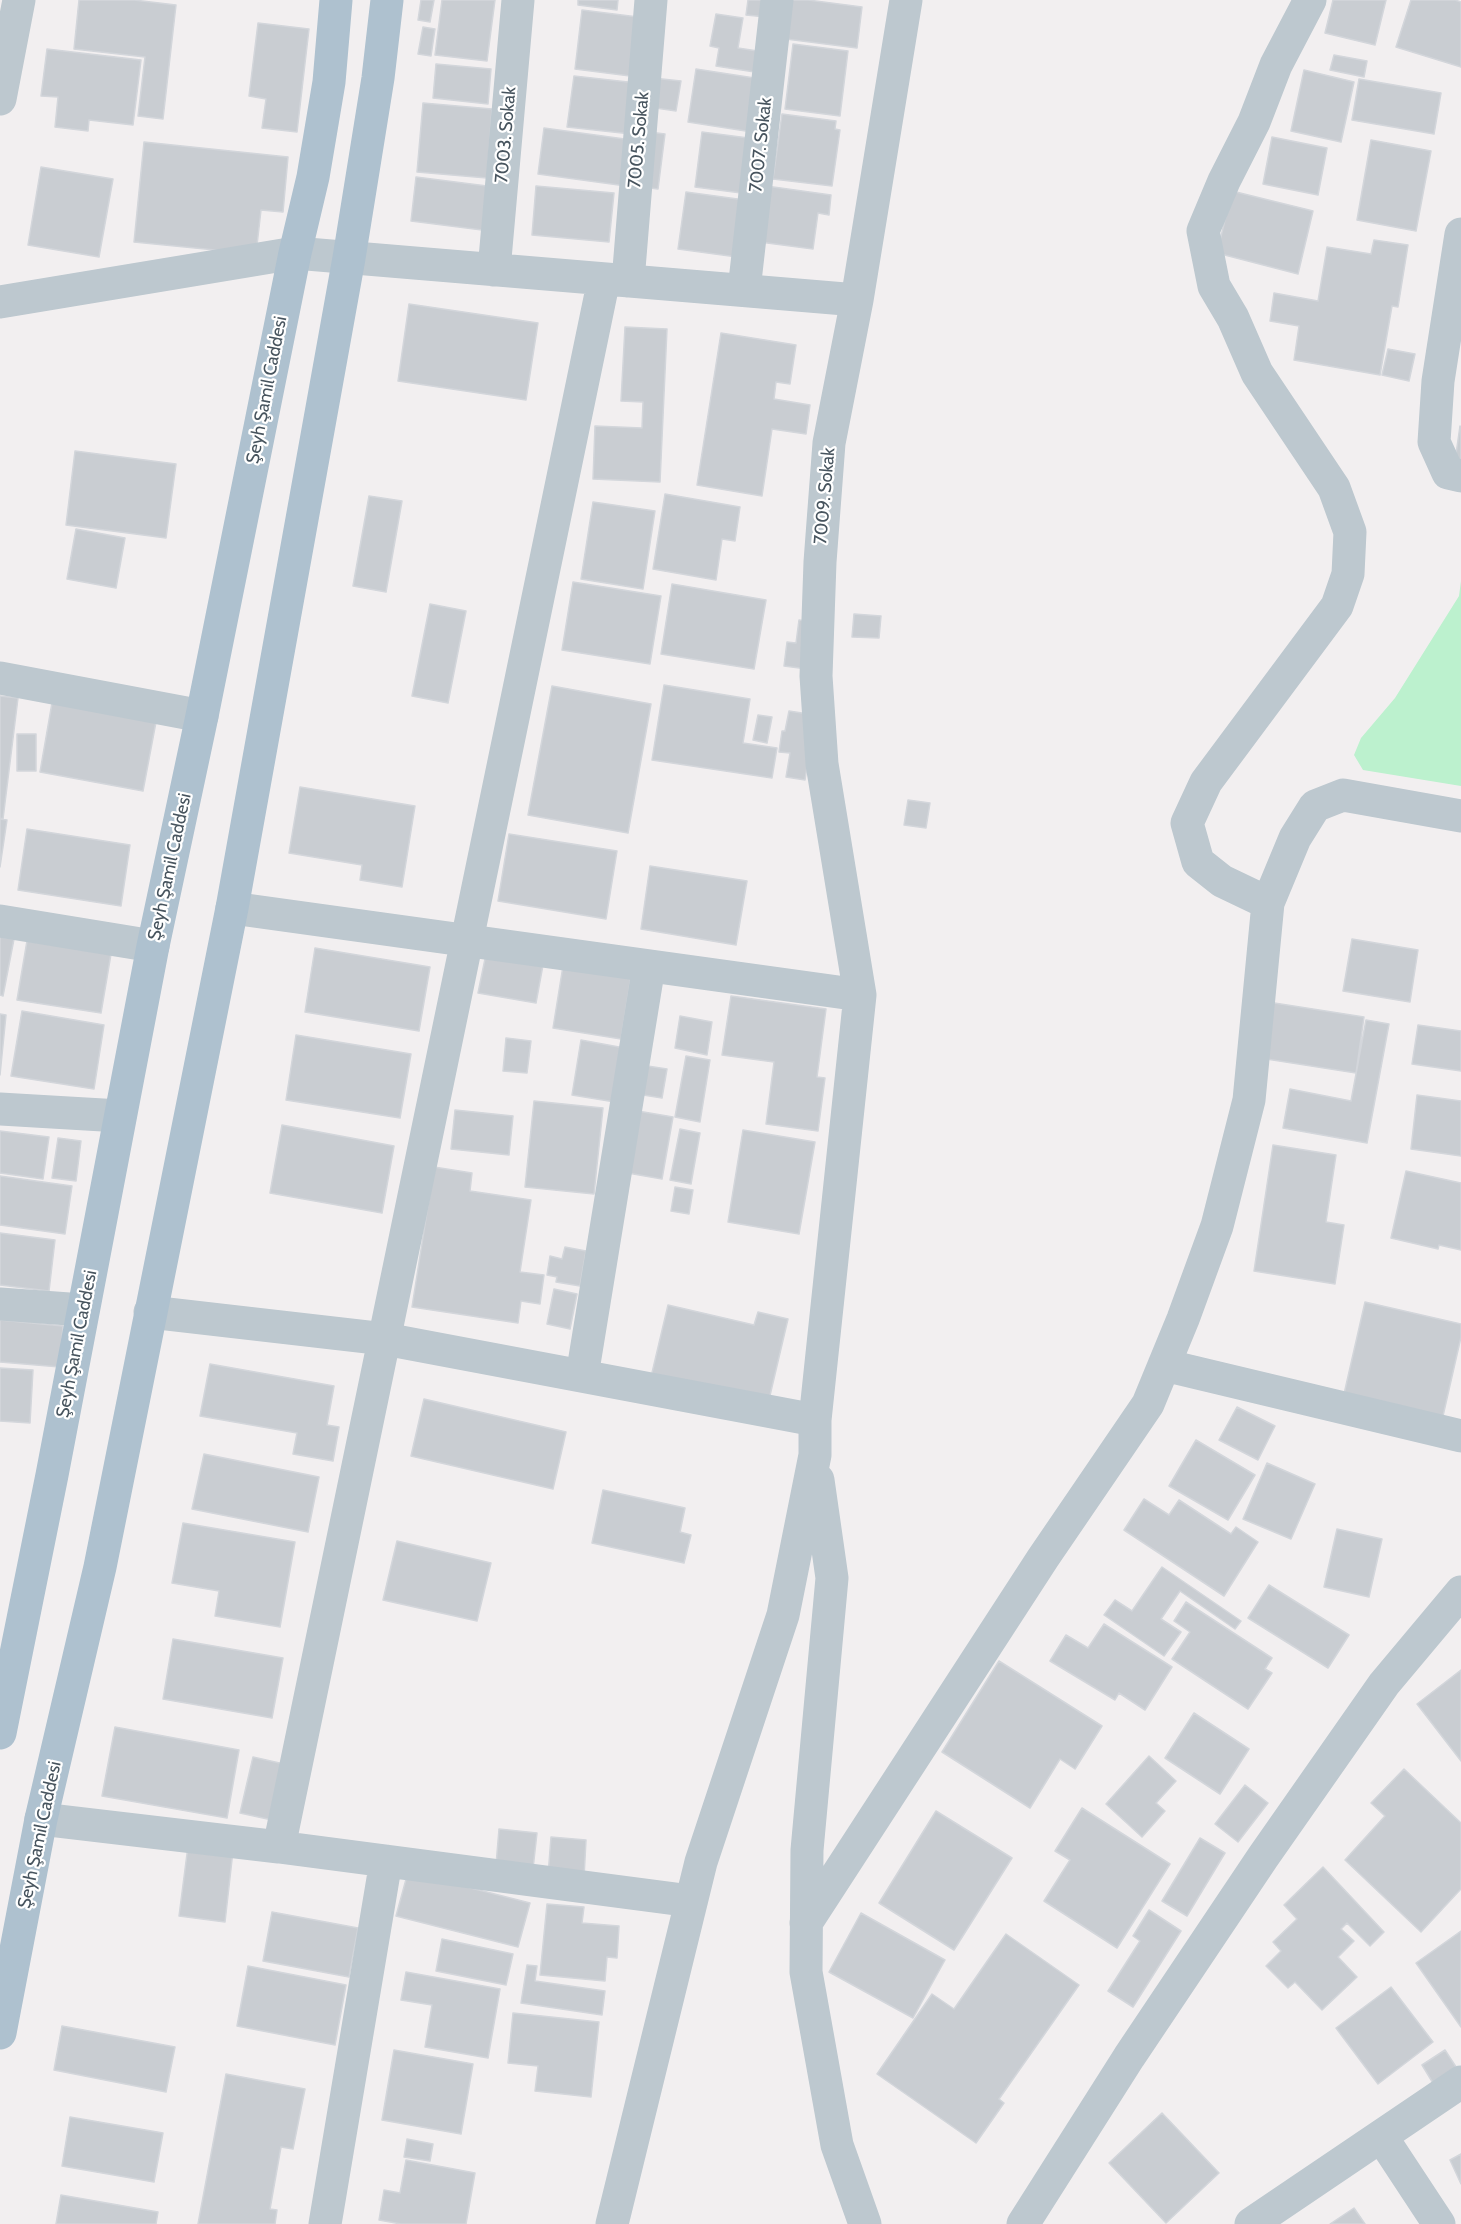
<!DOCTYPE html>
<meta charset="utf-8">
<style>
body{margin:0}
canvas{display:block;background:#f2eff0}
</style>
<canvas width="1461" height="2224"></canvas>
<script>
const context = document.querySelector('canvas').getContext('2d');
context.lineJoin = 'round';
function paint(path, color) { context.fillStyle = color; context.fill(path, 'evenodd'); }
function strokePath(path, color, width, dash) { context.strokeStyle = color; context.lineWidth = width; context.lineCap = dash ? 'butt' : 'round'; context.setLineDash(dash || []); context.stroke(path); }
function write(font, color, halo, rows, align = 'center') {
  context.font = font + ' Cabin,sans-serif'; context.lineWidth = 4.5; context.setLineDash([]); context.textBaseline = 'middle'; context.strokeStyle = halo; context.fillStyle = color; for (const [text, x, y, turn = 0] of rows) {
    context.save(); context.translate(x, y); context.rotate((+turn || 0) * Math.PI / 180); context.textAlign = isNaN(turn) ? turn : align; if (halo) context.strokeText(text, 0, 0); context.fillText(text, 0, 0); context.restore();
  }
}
paint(new Path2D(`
 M1461,581V786L1363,770L1354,755L1361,738L1395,698L1459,596Z`), '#bcf1ce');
const building = new Path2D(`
 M79,0H134L176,5L163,119L138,116L145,57L74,49Z
 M421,0H434L430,22L418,20Z
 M442,0H495L487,61L435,55Z
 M578,0H618L617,10L578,5Z
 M748,0H768L766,17L746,15Z
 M783,0H808L862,7L857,48L778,38Z
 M1333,0H1386L1375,45L1325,33Z
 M1411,0H1455L1461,2V67L1396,47Z
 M582,10L638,17L630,76L575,69Z
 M716,14L743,18L738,48L764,52L761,73L716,66L719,48L710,46Z
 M258,23L309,29L297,132L262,128L266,99L249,96Z
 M423,27L435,29L431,56L418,54Z
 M793,44L848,51L840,116L785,109Z
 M47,49L141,60L133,125L89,120L88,131L55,127L58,97L41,96Z
 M1334,55L1367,61L1364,77L1330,70Z
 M436,64L491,69L488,104L433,98Z
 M696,69L761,79L752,132L688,122Z
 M1304,70L1354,82L1341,142L1291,131Z
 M574,76L637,83L631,134L567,127Z
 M653,78L681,81L676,111L649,107Z
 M1359,79L1441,93L1434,134L1352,120Z
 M423,103L492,109L487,178L417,172Z
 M782,114L836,121L835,129L840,130L832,186L773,179Z
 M544,128L632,140L626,186L538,174Z
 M649,132L665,134L658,189L642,187Z
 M702,132L756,139L749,194L695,187Z
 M1272,137L1327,148L1318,195L1263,184Z
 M1371,140L1431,151L1416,231L1357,220Z
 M144,142L288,157L283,212L261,210L256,254L134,242Z
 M41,167L113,179L99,257L28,245Z
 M416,177L487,186L482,230L411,221Z
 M759,185L831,195L829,215L818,213L813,249L752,241Z
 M536,186L614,193L609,242L532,235Z
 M1232,191L1313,211L1298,274L1217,253Z
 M686,192L745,200L737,257L678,249Z
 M1374,240L1408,245L1398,307L1392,306L1380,375L1294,360L1299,326L1270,321L1274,293L1318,301L1327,247L1371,254Z
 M409,304L538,323L526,400L398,381Z
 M625,327L667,329L660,482L593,479L595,426L642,428L643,402L621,401Z
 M721,333L796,345L790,384L776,382L774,399L810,405L806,434L772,429L762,496L697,485Z
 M1388,349L1415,354L1409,381L1382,375Z
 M1460,426L1461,427V462L1455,461Z
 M75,451L176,464L166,538L66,525Z
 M665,494L740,507L735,541L722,539L716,580L653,569Z
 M369,496L402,501L386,592L353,586Z
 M593,502L655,511L643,589L581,579Z
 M76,529L125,538L116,588L67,579Z
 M573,582L661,596L650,664L562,650Z
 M672,584L766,600L754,669L661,654Z
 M430,604L466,611L448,703L412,696Z
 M854,614L881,616L879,638L852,637Z
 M799,620L813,622L807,669L784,666L787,642L796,643Z
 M664,685L750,699L743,743L777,748L772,778L652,760Z
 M552,686L651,704L628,833L528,815Z
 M0,696L18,698L3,819L0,818Z
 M52,703L156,722L143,791L40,772Z
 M789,711L815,715L805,780L786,777L790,753L779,752L782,731H785Z
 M758,715L772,717L767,743L753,740Z
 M17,734H36V771H17Z
 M300,787L415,806L402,887L360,880L362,865L289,853Z
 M908,800L930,803L926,828L904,825Z
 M0,819L7,820L0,867Z
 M27,829L130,845L121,906L18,890Z
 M509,834L617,851L606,919L498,901Z
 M650,866L747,881L736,945L641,929Z
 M0,937L14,939L3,996L0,995Z
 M1352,939L1418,950L1410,1002L1343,991Z
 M27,941L111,954L101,1013L17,1000Z
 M315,948L430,967L419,1031L305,1012Z
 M486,954L543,965L536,1003L478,993Z
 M563,966L631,977L621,1039L553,1028Z
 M731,996L826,1009L817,1077L825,1078L818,1131L766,1124L774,1062L722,1055Z
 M1268,1002L1364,1017L1356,1073L1260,1058Z
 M22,1011L104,1025L94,1089L11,1076Z
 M0,1014L6,1015L0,1075Z
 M680,1016L712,1022L707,1055L675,1048Z
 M1366,1020L1389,1024L1367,1143L1283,1128L1290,1089L1351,1101Z
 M1418,1025L1461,1031V1071L1412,1064Z
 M296,1035L411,1054L400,1118L286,1100Z
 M506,1038L531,1041L527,1073L503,1071Z
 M581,1040L630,1049L621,1103L572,1095Z
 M686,1056L710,1060L700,1122L675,1117Z
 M641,1065L667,1069L662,1098L637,1094Z
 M1417,1095L1461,1101V1156L1411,1149Z
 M534,1101L603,1108L594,1194L525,1187Z
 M455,1110L513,1116L509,1155L451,1149Z
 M632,1110L673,1117L662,1179L622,1172Z
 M282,1125L394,1146L382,1213L270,1193Z
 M680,1129L700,1133L691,1184L670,1180Z
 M743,1130L815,1142L799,1234L728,1222Z
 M0,1131L49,1137L43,1179L0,1173Z
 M58,1138L81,1141L76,1181L52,1178Z
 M1273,1145L1336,1155L1326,1222L1344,1225L1335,1284L1254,1271Z
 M434,1167L472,1173L470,1191L531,1200L520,1272L544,1275L540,1304L521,1301L518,1323L412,1307Z
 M1406,1171L1461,1183V1250L1439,1245L1438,1249L1391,1238Z
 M0,1176L72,1186L65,1234L0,1225Z
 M675,1187L693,1190L689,1214L671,1211Z
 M0,1233L55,1240L49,1291L0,1285Z
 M565,1247L586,1251L580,1286L556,1282L557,1277L547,1275L550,1256L562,1259Z
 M554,1289L577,1294L570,1329L547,1324Z
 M1365,1302L1461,1324V1337L1443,1416L1344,1394Z
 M668,1305L754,1325L758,1312L788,1319L768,1404L651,1377Z
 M0,1320L63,1326L60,1367L0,1362Z
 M210,1364L334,1386L327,1425L339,1427L333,1461L293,1454L297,1433L200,1416Z
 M0,1368L33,1370L30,1423L0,1421Z
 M424,1399L566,1432L553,1489L411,1456Z
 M1237,1407L1275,1426L1258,1460L1219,1440Z
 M1196,1440L1255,1475L1228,1520L1169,1486Z
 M204,1454L319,1477L308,1532L192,1509Z
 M1267,1463L1315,1484L1291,1539L1243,1519Z
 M603,1490L685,1508L680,1532L691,1535L684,1563L592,1543Z
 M1144,1499L1169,1515L1179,1500L1231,1534L1236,1527L1258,1542L1224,1596L1124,1530Z
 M183,1523L295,1542L280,1627L215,1616L219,1591L172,1583Z
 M1337,1529L1382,1539L1369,1597L1324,1587Z
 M397,1541L491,1563L477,1621L383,1600Z
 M1162,1567L1241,1621L1235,1629L1180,1591L1161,1619L1181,1632L1164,1656L1104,1615L1115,1600L1132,1611Z
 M1269,1585L1349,1635L1328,1668L1248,1618Z
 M1186,1602L1272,1658L1265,1669L1272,1673L1248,1709L1172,1659L1190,1632L1174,1621Z
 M1104,1624L1172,1667L1145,1710L1119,1693L1115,1700L1050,1661L1066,1635L1088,1648Z
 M173,1639L283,1658L272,1718L163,1699Z
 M999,1661L1102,1726L1075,1769L1060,1759L1030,1808L942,1752Z
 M1461,1670V1761L1417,1704Z
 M1194,1713L1249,1749L1220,1794L1165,1758Z
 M115,1727L239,1750L227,1818L102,1796Z
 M1149,1756L1176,1781L1156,1803L1165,1811L1142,1837L1106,1804Z
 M253,1757L284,1764L272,1820L240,1813Z
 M1404,1769L1461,1823V1889L1421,1932L1345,1860L1385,1816L1371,1803Z
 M1245,1785L1268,1803L1238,1842L1215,1824Z
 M1082,1808L1170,1864L1117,1948L1044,1901L1070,1860L1055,1851Z
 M936,1811L1012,1858L954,1950L879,1903Z
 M499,1829L537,1833L533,1869L496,1865Z
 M551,1837L586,1840L584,1878L548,1876Z
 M1200,1838L1225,1853L1187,1916L1162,1901Z
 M188,1846L233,1851L225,1922L179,1916Z
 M1323,1867L1384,1932L1370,1946L1347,1923L1341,1929L1354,1941L1338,1957L1357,1977L1322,2010L1295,1982L1288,1988L1266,1966L1281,1951L1273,1942L1297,1919L1284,1905Z
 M408,1872L530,1903L518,1947L396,1916Z
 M547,1904L584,1907L582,1923L619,1926L617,1958L607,1957L605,1981L540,1975Z
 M1149,1910L1181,1931L1133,2007L1108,1991L1140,1941L1133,1936Z
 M272,1912L358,1928L349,1977L263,1961Z
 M861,1913L945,1960L913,2018L829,1972Z
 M1461,1931V2027L1416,1963Z
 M1006,1934L1079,1985L999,2099L1004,2103L976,2143L877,2074L932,1994L954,2009Z
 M442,1939L513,1954L506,1985L436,1971Z
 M527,1965L537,1966L535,1981L605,1991L602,2015L521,2003Z
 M248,1966L346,1985L335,2045L237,2026Z
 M406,1972L500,1989L488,2058L425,2047L432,2005L401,2000Z
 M1391,1987L1433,2042L1378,2084L1336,2028Z
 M513,2013L599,2022L591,2097L535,2091L538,2066L508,2063Z
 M62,2026L175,2047L166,2092L54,2070Z
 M394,2050L473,2064L461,2134L382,2120Z
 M1445,2050L1460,2073L1436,2088L1422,2065Z
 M226,2074L305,2089L293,2149L281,2147L270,2209L277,2210L275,2224H198Z
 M1162,2113L1219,2173L1166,2223L1109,2163Z
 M70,2117L163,2133L154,2182L62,2166Z
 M407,2139L433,2144L430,2161L404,2157Z
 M1461,2154V2184L1450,2160Z
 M406,2160L475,2173L466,2224H401L379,2220L384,2190L400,2193Z
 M61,2195L158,2212L156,2224H56Z
 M1354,2208L1365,2224H1330Z`);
paint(building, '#c9cdd2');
strokePath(building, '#d3d6db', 1.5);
strokePath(new Path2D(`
 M0,99L19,0
 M1461,234L1438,381L1434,442L1448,473L1461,476
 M494,270L518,0
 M628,281L651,0
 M744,290L777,0
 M0,302L295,253L857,300
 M0,678L202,716
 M1268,903L1222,881L1198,862L1187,823L1206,782L1337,606L1348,574L1350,532L1334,488L1257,373L1233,318L1214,286L1203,231L1224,181L1254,122L1276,65L1310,0
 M232,908L860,995
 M0,921L153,946
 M0,1109L120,1116
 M0,1304L83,1310
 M150,1312L385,1339L815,1420
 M1164,1365L1461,1436
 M582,1376L649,966
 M818,1480L832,1578L807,1850L806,1972L837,2145L865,2224
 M41,1819L279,1847L604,279
 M279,1847L691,1901
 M806,1923L1043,1558L1148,1404L1183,1319L1217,1226L1249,1100L1268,903L1295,838L1315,806L1343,795L1461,816
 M1381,2136L1439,2224
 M325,2224L386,1861
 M612,2224L701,1862L783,1615L815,1455V1420L860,995L822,764L816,676L820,562L829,443L857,300L906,0
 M1023,2224L1129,2057L1263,1857L1384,1684L1461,1592
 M1251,2224L1461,2082`), '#bdc8cf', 33);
strokePath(new Path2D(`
 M0,1733L52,1475L153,946L202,716L295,253L313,177L329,82L336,0
 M0,2033L41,1819L100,1567L232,908L349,258L378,78L387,0`), '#aec1cf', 33);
write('18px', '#47545e', '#fff', [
 ["7003. Sokak",506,135,-85],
 ["7005. Sokak",639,140,-85],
 ["7007. Sokak",761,145,-84],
 ["Şeyh Şamil Caddesi",267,390,-79],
 ["7009. Sokak",825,496,-85],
 ["Şeyh Şamil Caddesi",170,867,-78],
 ["Şeyh Şamil Caddesi",77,1344,-79],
 ["Şeyh Şamil Caddesi",40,1835,-78]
]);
</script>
